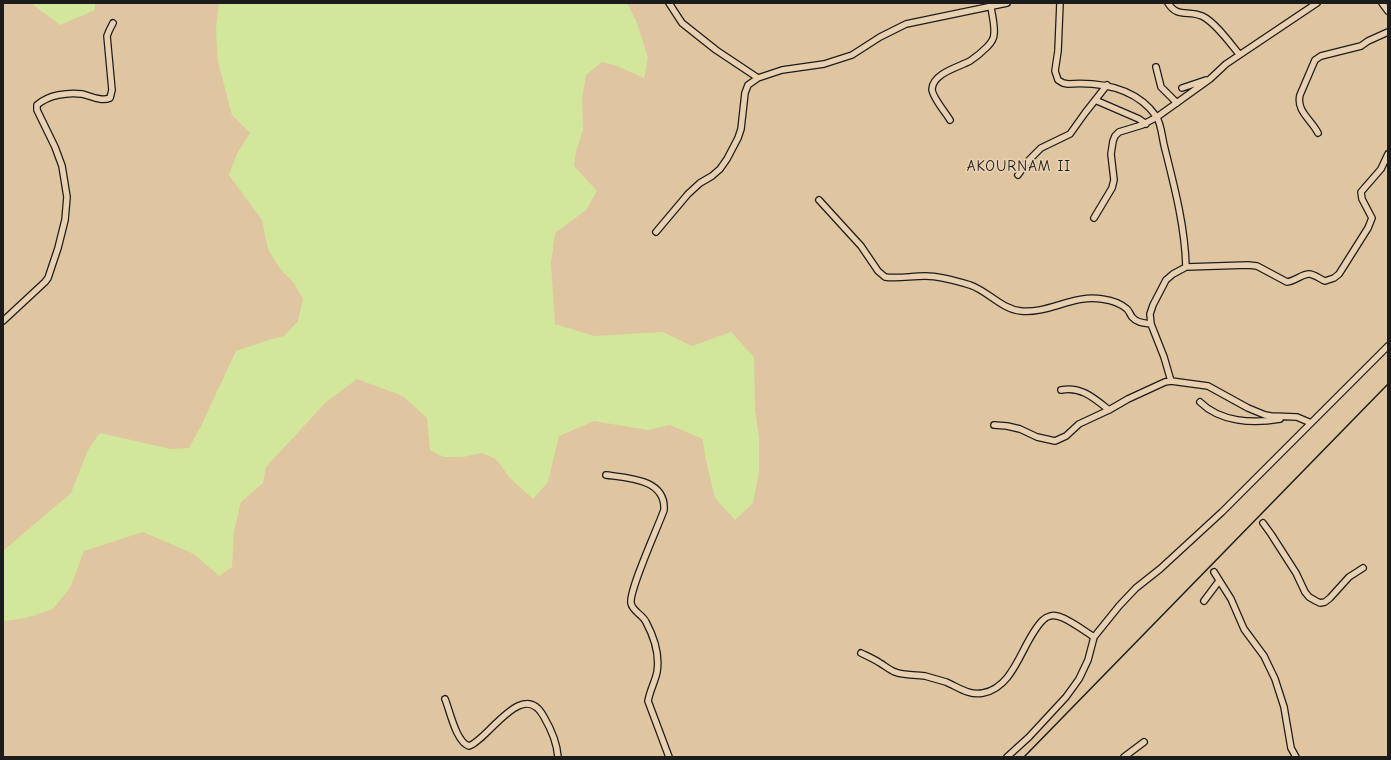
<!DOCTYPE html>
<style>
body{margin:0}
#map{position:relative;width:1391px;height:760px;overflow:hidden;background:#dfc6a1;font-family:"Comic Neue",sans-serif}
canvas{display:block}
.frame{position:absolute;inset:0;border:4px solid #1c1c1c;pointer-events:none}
</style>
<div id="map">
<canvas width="1391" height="760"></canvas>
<div class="frame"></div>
</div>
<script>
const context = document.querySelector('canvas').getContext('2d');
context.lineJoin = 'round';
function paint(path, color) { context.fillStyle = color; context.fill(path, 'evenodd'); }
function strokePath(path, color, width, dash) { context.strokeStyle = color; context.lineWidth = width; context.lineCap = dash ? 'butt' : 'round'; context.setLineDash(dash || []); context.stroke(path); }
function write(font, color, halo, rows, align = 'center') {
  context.font = font + ' "Comic Neue",sans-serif'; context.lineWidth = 3.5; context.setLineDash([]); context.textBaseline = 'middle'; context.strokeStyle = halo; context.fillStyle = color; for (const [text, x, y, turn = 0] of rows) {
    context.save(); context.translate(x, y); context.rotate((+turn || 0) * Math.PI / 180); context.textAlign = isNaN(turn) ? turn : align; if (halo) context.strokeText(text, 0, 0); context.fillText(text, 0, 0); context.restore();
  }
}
paint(new Path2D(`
 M31,3H95V10L60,25Z
 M219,3H627L637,23L648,58L644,78L617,66L602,62L586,75L582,98L583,130L576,152L574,166L597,191L586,210L555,233L551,263L555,324L594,336L663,332L692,346L731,332L754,357L755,410L759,438V471L753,503L735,520L715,498L705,456L703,439L670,425L648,430L594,421L559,436L548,482L533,499L510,478L496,459L482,453L463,457H444L430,450L427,418L403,396L357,379L325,403L266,467L263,483L241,502L234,531L232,567L219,576L194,554L143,532L84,551L71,586L53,609L26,618L3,621V551L71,493L88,450L100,433L171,449L189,448L200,428L236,351L272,339L284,336L298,321L303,299L294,283L281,270L268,249L262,220L229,175L237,154L250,133L232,115L218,62L216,29Z`), '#d3e79c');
const minor = new Path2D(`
 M669,3L682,23L716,50L758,78
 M1060,3L1058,51L1055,71L1058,80L1063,83L1068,84C1100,82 1135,87 1156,116C1161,123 1162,136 1164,145C1174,185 1185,226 1186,267L1248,265L1257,266L1287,282C1295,281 1302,274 1309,274C1314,274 1320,279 1325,281L1334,278L1339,274L1368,228L1372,218L1362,199L1361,192L1381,169L1388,154
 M1168,3C1177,18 1188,10 1202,16C1215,22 1230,43 1239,54
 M1382,3L1388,11
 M1156,67L1161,87L1177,103
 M1182,88L1206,80
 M1095,100L1139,119L1146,124
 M950,120C946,113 932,97 932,89C933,73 959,67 970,61C976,57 982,52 987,47C990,44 994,39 994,34C995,25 992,15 991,7
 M1318,133C1311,119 1296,111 1300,95L1315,60L1321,56L1361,46L1368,41L1388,32
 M1018,175L1028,161L1041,148L1070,134L1085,113L1107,85
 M819,200L861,246L878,271L885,277C898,279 911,276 925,276C938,276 957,281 970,285C988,291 1001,309 1021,311C1048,314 1074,294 1102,299C1110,300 1120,303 1127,309C1129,311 1130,314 1132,317C1137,323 1144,323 1151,324
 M1094,218L1112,188L1114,180L1111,154L1113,141L1115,136L1119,132L1142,125L1157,117L1210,79L1226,64L1317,3
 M656,232L688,194L700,183L712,176L720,169L727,159L738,138L741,129L745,93L748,85L758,78L782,70L824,64L852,55L880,37L906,24L1007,3
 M3,321L45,282L48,278L58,248L65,220L67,197L62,166L55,147L37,110V105C48,95 68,92 82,94C91,96 101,102 110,98L112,90L107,36L109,31L113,23
 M1171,381L1164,357L1151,324L1150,314L1153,305L1166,280L1173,274L1186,267
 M1061,390C1081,386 1094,398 1109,410
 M1200,402C1220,422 1253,424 1280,419
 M994,425L1007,426L1020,429L1037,437L1055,441L1066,436L1079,424L1109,410L1128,399L1165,382L1171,381L1208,386L1248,408L1265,415L1271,416L1297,417L1311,423
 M606,475C628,478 666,479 664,510C658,527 629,590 631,603C632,611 643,615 646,622C654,637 660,654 657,672C655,682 650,690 648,701L669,757
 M1263,523L1271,534L1296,573L1305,592L1309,597L1316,601L1320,603L1325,602L1330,598L1349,577L1363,568
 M1214,572L1231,599L1244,629L1264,656L1275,679L1284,707L1291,748L1296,757
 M1204,601L1219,581
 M861,653C867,656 874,659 880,663C885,666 890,670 895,672C905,676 915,674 925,676C932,678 939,680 946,682C958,687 969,696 983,693C1016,687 1022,640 1043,620C1047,616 1053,615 1057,616C1066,617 1086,632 1094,637
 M445,699C450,711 456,742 469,746C488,740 523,677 544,717C551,729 557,743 558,757
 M1007,757L1029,737L1066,697L1079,679L1088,660L1094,637L1119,606L1136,588L1160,569L1222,512L1388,346
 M1124,757L1144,742`);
strokePath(minor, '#1c1c1c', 8);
strokePath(minor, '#e8d0b0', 5.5);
strokePath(new Path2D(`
 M1024,757L1388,384`), '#1c1c1c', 1.5);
context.letterSpacing = '1px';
write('15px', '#1c1c1c', '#e8d0b0', [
 ["AKOURNAM II",1019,167]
]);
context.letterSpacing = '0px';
</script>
